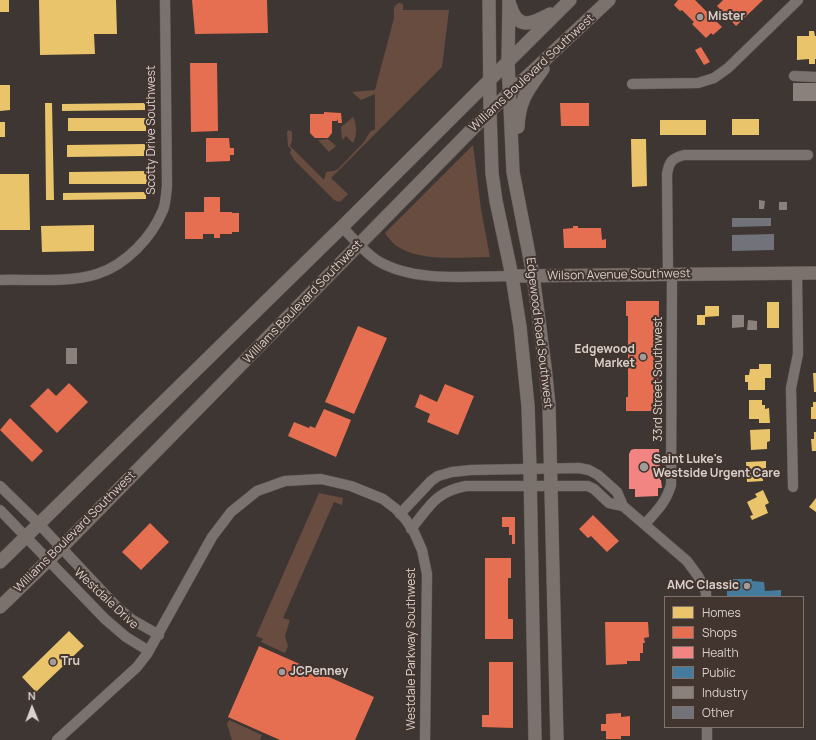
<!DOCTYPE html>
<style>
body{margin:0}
#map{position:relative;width:816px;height:740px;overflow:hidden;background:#3e3632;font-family:Manrope,sans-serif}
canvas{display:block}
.legend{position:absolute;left:664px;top:596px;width:140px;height:132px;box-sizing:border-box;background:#42342e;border:1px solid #7f736e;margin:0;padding:5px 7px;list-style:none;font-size:12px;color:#dad1cd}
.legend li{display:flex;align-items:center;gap:8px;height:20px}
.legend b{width:20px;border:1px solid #7f736e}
.north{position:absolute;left:12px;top:688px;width:40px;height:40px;-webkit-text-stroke:3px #42342e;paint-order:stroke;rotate:359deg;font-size:11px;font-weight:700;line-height:16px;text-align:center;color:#dad1cd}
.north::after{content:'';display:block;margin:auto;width:14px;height:18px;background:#dad1cd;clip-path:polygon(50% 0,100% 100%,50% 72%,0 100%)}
</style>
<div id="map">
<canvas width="816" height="740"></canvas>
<ul class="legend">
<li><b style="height:11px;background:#e9c46a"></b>Homes</li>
<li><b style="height:11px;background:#e76f51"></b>Shops</li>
<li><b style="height:11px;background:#f28482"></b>Health</li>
<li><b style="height:11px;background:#457b9d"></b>Public</li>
<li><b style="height:11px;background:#8a817c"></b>Industry</li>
<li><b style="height:11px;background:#71727a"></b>Other</li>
</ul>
<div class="north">N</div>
</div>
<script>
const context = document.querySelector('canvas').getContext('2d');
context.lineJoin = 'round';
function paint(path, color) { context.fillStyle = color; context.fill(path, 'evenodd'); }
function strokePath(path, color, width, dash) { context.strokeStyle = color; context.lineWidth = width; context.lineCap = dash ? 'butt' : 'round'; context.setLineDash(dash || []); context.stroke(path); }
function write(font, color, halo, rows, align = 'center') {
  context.font = font + ' Manrope,sans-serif'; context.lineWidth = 4; context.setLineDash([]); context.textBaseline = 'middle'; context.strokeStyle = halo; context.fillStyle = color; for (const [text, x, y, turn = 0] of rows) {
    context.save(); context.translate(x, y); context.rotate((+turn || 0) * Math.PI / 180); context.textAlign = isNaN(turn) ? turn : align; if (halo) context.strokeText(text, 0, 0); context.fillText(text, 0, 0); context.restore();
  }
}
paint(new Path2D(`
 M399,3L403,4V10H449L442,67L331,178L348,194L340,202L334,200L295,161L290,153L291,149L288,146L287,132L289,130L292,132V141L290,146L324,180L326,172L334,171L338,169L364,142L370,132L375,129V94L361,100L352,92L375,90L394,18C394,12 392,6 399,3Z
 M353,117C357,124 357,136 353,143L346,136L342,140L341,127Z
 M328,139L336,146L329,152L318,140Z
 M473,145L481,209L490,257C462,257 415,263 393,243C390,240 387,236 385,233Z
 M319,493L343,498L342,505L334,502L283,618L290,620L285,636L288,646L285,653L261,642L263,639L256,636Z
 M229,720L262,735L260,740H232L227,724Z`), '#684c40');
paint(new Path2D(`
 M0,0H9V12H0Z
 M39,0H116L117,34H94L95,54L40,55Z
 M809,31H814L815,36H816V59H815V64H809V59L797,60V36H809Z
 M0,85H10V110L0,111Z
 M45,103H52L54,200H46Z
 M145,103V110L62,111V104Z
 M68,118H146V131H68Z
 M732,119H759V135H732Z
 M660,120H706V135H660Z
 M0,122H5V137H0Z
 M631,139H646L647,186L632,187Z
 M145,144V156L67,157V145Z
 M147,171V184H69V172Z
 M0,174H29L30,230H0Z
 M146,192V199L63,200V193Z
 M94,225V251L42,252L41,226Z
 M767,302H779V328H767Z
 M705,306H719V316L705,317V325H697V315H705Z
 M759,364H771V378H765V390H748V382H745V375H749L750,369H759Z
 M813,373H816V392H814Z
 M749,400H762V405H765V409L769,408L770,423H759V419H749Z
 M813,402H816V419H811V407H813Z
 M770,429V441L767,442V449L751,450L750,430Z
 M814,432H816V451H812L811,439H814Z
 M766,461V474H763V481L747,482L746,462Z
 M763,490L769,503L765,505L768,513L752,520L750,516L753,515L747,502L757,497L755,494Z
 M816,498V512L809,507Z
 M69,631L84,646L36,692L22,677Z`), '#e9c46a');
paint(new Path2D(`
 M192,0H267L268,33L195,34Z
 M678,0H695L722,27L713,35L711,33L706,38L692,24L694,22L682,10L680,11L674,5Z
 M723,0H763L736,26L717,6Z
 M701,47L710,62L704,65L695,50Z
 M190,63H217L218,131L191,132Z
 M560,103H589V126H561Z
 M324,112L341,113L342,123H338V119L337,121H332V133L328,138H315L310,133V114H324Z
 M206,138H229L230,148H234V155H230V161L206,162Z
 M204,197H220V212H232V213H239V232H232V234H220V238H214V234H203V239H185V212H204Z
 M573,226H578V228H601L602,240L606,239V248H564L563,229L573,228Z
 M626,301H659L658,411H626V397H628V316H626Z
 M358,326L387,338L354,414L325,402Z
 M69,383L88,402L57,433L30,406L48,388L56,396Z
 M445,384L474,396L458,435L427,422L430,414L415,407L420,394L437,402Z
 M324,409L351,420L336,457L288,436L294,422L309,428L310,426L315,428Z
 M10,418L43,451L32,462L0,430Z
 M593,515L619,541L607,552L591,536L588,538L579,529Z
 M502,517H515V544H512V535H509V527H502Z
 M150,523L169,542L141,570L122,552Z
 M485,558H511V578H508V619H513V639H485Z
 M605,622H648L649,637L644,638L645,643H643V653H640V661H627V664L606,665Z
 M259,646L374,697L355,740H280L228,717Z
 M489,662H513V728L482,727V715H489Z
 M621,713V717L630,716V736H621V739H606V731H601V724H606V714Z`), '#e76f51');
paint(new Path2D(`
 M634,449H659L660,480H661L662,488H658V496L635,497V489H629V454L631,450Z`), '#f28482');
paint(new Path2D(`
 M730,579H752V581L764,582L765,591L781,590V597H727V591H730Z`), '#457b9d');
paint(new Path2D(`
 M793,83H816V101H793Z
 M759,200L765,201L764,209H759Z
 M779,202H787V210H779Z
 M732,315H744V327L732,328Z
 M748,320L757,321V330H747Z
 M66,348H77V364H66Z`), '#8a817c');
paint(new Path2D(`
 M732,218H771V226L732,227Z
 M774,234V250L732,251V235Z`), '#71727a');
const minor = new Path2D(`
 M794,76L816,77
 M632,84L698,83L714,78L728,68L798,0
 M342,227C352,237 366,254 378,261C415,283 470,276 512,276
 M668,274L667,174C669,162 672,158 684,155H808
 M0,280C30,279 69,283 97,274C126,265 152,237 163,210C166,203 166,193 167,186L165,0
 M0,486L39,524L116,606L131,619L159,635
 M793,487L791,388L798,354L797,273
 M0,510L105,619L126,637L149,651
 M400,514L431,481L438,476L452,472L471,470L579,468L589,470L598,475L617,492L623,506
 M645,524C657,511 666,502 671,485L672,274
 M411,529C430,506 435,492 466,486H588L594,489L609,503L623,506L687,561L698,576L706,592V597
 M707,727V740
 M57,740L137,667L147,654L212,537L231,512L257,491L285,481L321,479L351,486L383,499L396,509L406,520L414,532L422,550L427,574L425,740`);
const major = new Path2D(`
 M489,0L490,111L492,173L496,201L512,276L520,327L528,406L530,469L535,740
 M509,0L508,62L513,172L533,275L545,367L549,405L557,740
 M510,5C518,31 531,24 550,14
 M518,127C519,100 528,90 543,69
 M512,276L816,273
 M0,562L342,227L570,0
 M0,607L61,548L490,111L609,0`);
strokePath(minor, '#5b5551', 11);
strokePath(major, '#5b5551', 14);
strokePath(minor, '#7a726f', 10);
strokePath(major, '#7b726e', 13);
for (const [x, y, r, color] of [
 [700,17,4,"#a39b97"],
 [643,357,4,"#a39b97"],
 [644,467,5,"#a39b97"],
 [747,586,4,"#a39b97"],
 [53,662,4,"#a39b97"],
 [282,672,4,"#a39b97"]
]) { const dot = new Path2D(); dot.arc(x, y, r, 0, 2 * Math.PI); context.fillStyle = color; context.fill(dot); strokePath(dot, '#42342e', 1.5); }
write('bold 12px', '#dad1cd', '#42342e', [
 ["Mister",708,17],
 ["Edgewood",635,350,"right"],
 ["Market",635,364,"right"],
 ["Saint Luke's",653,460],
 ["Westside Urgent Care",653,474],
 ["AMC Classic",739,586,"right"],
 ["Tru",61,662],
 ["JCPenney",290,672]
], 'left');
write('12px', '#dad1cd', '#42342e', [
 ["Williams Boulevard Southwest",532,73,-43],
 ["Scotty Drive Southwest",152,130,-90],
 ["Wilson Avenue Southwest",619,275,-1],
 ["Williams Boulevard Southwest",303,302,-46],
 ["Edgewood Road Southwest",539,333,83],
 ["33rd Street Southwest",659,379,-90],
 ["Williams Boulevard Southwest",75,532,-45],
 ["Westdale Drive",106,599,43],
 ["Westdale Parkway Southwest",412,649,-90]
]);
</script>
